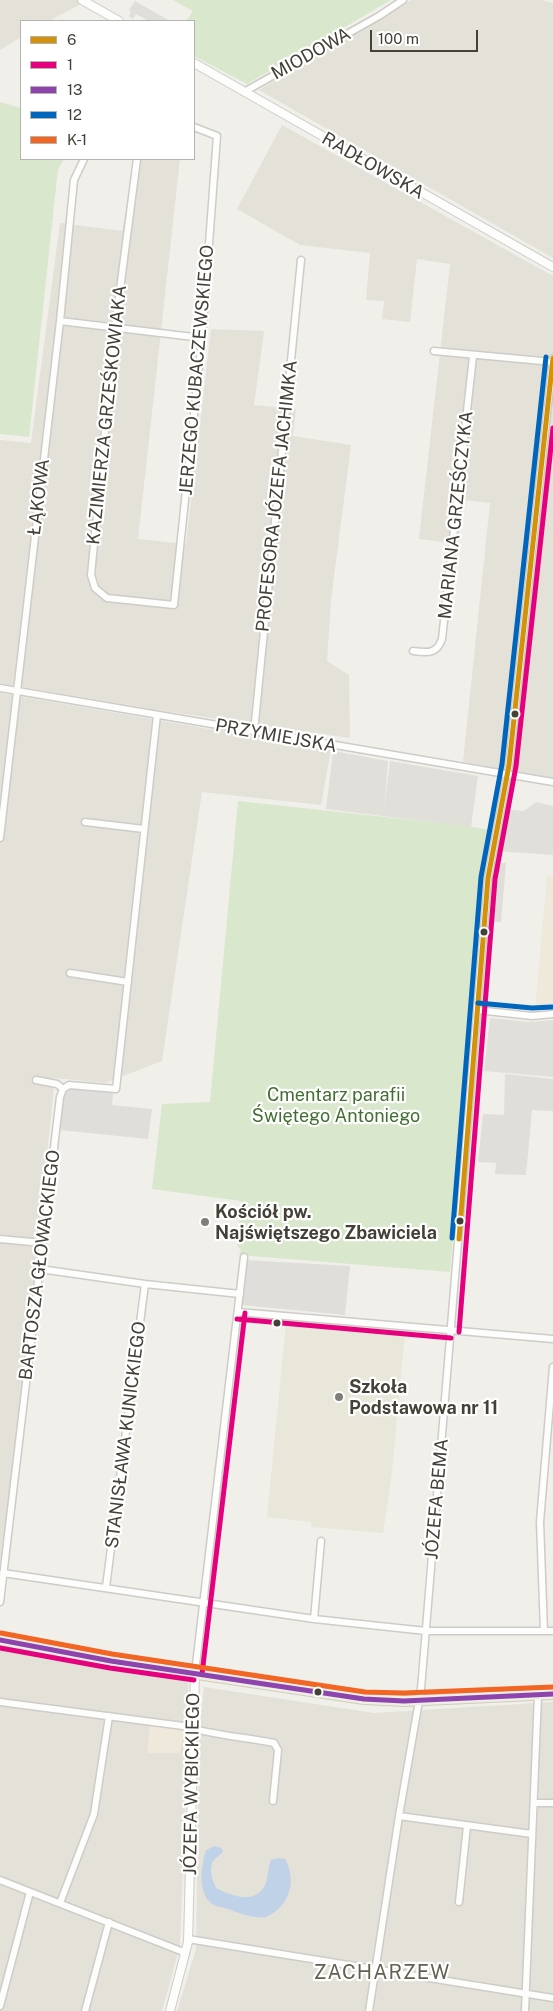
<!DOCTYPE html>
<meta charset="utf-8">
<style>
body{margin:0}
#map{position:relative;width:553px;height:2011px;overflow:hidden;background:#f0efea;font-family:"Public Sans",sans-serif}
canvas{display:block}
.legend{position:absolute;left:20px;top:20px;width:175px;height:140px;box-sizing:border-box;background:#fff;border:1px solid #b4b3af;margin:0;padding:6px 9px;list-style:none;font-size:15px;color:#444137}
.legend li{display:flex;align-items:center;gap:10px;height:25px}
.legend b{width:25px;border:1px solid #b4b3af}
.scale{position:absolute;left:370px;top:30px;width:108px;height:22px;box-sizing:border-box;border:2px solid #444137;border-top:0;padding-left:6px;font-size:15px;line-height:18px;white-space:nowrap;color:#444137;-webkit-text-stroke:4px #fff;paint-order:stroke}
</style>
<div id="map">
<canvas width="553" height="2011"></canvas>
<ul class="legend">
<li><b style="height:6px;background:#d3920b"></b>6</li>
<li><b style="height:6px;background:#e5007d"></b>1</li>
<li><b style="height:6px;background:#8e44ad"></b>13</li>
<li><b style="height:6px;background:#0065bd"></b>12</li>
<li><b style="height:6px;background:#f26522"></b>K-1</li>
</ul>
<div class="scale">100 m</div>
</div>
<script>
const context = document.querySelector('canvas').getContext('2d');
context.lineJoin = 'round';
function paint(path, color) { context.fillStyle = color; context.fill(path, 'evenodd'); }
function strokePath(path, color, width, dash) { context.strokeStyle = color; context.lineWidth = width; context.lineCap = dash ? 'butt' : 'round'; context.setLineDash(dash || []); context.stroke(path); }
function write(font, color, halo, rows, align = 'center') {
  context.font = font + ' "Public Sans",sans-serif'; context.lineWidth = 4.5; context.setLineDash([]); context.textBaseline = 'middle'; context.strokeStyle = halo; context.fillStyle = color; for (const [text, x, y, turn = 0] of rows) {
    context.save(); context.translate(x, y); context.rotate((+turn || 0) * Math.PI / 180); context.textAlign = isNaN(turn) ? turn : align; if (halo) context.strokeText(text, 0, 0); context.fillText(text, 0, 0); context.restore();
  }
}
paint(new Path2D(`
 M0,0H88L49,21H21V37L0,50Z
 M411,0H541L553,3V258L259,90Z
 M282,125L553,276V779L463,762L490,503L463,500L458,544L419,539L450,264L417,259L410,322L382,319L384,301L366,300L370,253L300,245L237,209Z
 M136,159H180L138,539L186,544L211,329L264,331L254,405L296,409L293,436L351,445L331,600L327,661L349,675L350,738L164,711L0,683V440L31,443L60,223L122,231Z
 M0,693L331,750L321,805L202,792L162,1061L105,1083L55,1078L16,1446L0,1562Z
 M0,1641L7,1648L184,1677L188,1684V1733L180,1946L162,2011H0Z
 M204,1687L374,1713L553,1702V2011H177L196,1949L199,1730Z`), '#e3e1d8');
paint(new Path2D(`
 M547,875L553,876V1008L535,1010Z
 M150,1725L184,1730L180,1753H147Z`), '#eee9db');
paint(new Path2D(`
 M333,751L388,761L384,809L390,761L478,776L471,827L326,809Z
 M536,802L553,806V855L497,851L505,809L524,811Z
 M490,1018L529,1022L553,1020V1077L484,1071Z`), '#e1dfda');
paint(new Path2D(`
 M286,1323L334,1327V1329H337V1327L405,1334L392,1472L383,1533L311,1527V1522L267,1517Z`), '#e9e7da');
paint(new Path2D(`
 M173,0H391L247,84L194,56V21H186L193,11Z
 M0,102L21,108V159H64L58,169L29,437L0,434Z
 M238,801L468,826L489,830L483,864L450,1272L239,1255L241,1250L237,1245L241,1201L152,1189L162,1104L210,1102Z`), '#d9e7cd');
paint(new Path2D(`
 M135,1L170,21H149L136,14L133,19L129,16L131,12L129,10Z
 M498,863H506L501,922H493Z
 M505,1074L553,1079V1111L532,1110L526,1175L495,1174L496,1163L478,1162L483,1114L504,1115Z
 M71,1089L113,1093L112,1105L152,1109L148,1139L60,1130L63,1100L65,1094Z
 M246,1260L350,1266L345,1315L242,1305Z`), '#dfdeda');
paint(new Path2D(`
 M215,1846L221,1848L223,1851C221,1855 217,1856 214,1860C208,1867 212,1880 216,1888C230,1895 253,1905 264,1887C269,1879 267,1869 271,1860L278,1858L285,1859C295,1877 292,1898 276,1911C273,1913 269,1916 266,1917C254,1919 239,1913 228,1909C221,1907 211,1906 207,1899C198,1885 202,1864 206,1850Z`), '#c0d2e8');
const minor = new Path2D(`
 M244,92L379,16L403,0
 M137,159L115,328L91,575L95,588L107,598L174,605L202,338L217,136L194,127
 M60,321L202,338
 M434,351L553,362
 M413,651C428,653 437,654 442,639L473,356
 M0,688L553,782
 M254,732L301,260
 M85,822L144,829
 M0,838L60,321L74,180L84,159
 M70,973L128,982
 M477,1010L532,1016L553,1014
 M36,1080L57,1084L63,1089
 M0,1239L42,1243
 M40,1269L145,1284L240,1294
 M238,1312L553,1339
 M3,1573L314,1619L426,1631H553
 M106,1587L145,1284
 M0,1602L60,1097L63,1089L69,1085L116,1089L157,715
 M314,1619L321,1541
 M544,1631L540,1522L553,1367
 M195,1673L244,1257
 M0,1702L183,1726C212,1735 244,1737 274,1743L278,1750L273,1801
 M534,1803H553
 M399,1816L532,1834
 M0,1880L186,1953
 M459,1902L467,1826
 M60,1903L94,1814L109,1716
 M188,1939L553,1998
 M0,2006L30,1892
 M85,2011L109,1922
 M369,2011L399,1816L421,1689L488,878L509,765L553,358
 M525,2011L538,1695`);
const tertiary = new Path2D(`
 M82,0L119,21
 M194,63L553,267
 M170,2011L188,1942L195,1673`);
const primary = new Path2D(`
 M0,1640L111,1661L364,1699L404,1701L553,1694`);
strokePath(minor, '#cdccc8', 9);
strokePath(tertiary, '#cdccc8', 10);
strokePath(primary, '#d0ccba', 12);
strokePath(minor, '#fdfdfc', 6);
strokePath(tertiary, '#fdfdfc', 8);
strokePath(primary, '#efeee5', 10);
strokePath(new Path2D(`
 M459,1239L488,878L509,765L553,358`), '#d3920b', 5);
strokePath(new Path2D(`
 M237,1319L451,1338
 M459,1332L495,879L516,766L553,428
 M0,1648L110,1668L194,1680
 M202,1674L245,1313`), '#e5007d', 5);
strokePath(new Path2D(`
 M0,1640L111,1661L364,1699L404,1701L553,1694`), '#8e44ad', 5);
strokePath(new Path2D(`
 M478,1003L532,1008L552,1007
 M452,1238L481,877L502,764L546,357`), '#0065bd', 5);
strokePath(new Path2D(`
 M1,1633L112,1654L365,1692L404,1693L553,1687`), '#f26522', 5);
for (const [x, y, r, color] of [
 [515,714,4.5,"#444137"],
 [484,932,4.5,"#444137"],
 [460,1221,4.5,"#444137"],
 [205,1222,5,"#807e76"],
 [277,1323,4.5,"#444137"],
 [339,1397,5,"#807e76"],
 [318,1692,4.5,"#444137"]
]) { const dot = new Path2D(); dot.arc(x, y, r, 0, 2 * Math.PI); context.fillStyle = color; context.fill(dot); strokePath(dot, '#fff', 2); }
write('18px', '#444137', '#fff', [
 ["MIODOWA",311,54,-29],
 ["RADŁOWSKA",373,166,30],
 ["JERZEGO KUBACZEWSKIEGO",197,370,-85],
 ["KAZIMIERZA GRZEŚKOWIAKA",107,415,-84],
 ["PROFESORA JÓZEFA JACHIMKA",277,496,-84],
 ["ŁĄKOWA",39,497,-83],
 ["MARIANA GRZEŚCZYKA",456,515,-84],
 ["PRZYMIEJSKA",276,736,10],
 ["BARTOSZA GŁOWACKIEGO",40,1265,-83],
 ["STANISŁAWA KUNICKIEGO",126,1435,-83],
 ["JÓZEFA BEMA",437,1499,-85],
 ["JÓZEFA WYBICKIEGO",192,1784,-89]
]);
write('18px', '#406f31', '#fff', [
 ["Cmentarz parafii",336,1095],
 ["Świętego Antoniego",336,1116]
]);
write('bold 18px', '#444137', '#fff', [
 ["Kościół pw.",215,1212],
 ["Najświętszego Zbawiciela",215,1233],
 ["Szkoła",349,1387],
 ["Podstawowa nr 11",349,1408]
], 'left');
context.letterSpacing = '1px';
write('20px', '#666050', '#fff', [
 ["ZACHARZEW",382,1973]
]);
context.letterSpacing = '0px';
</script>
